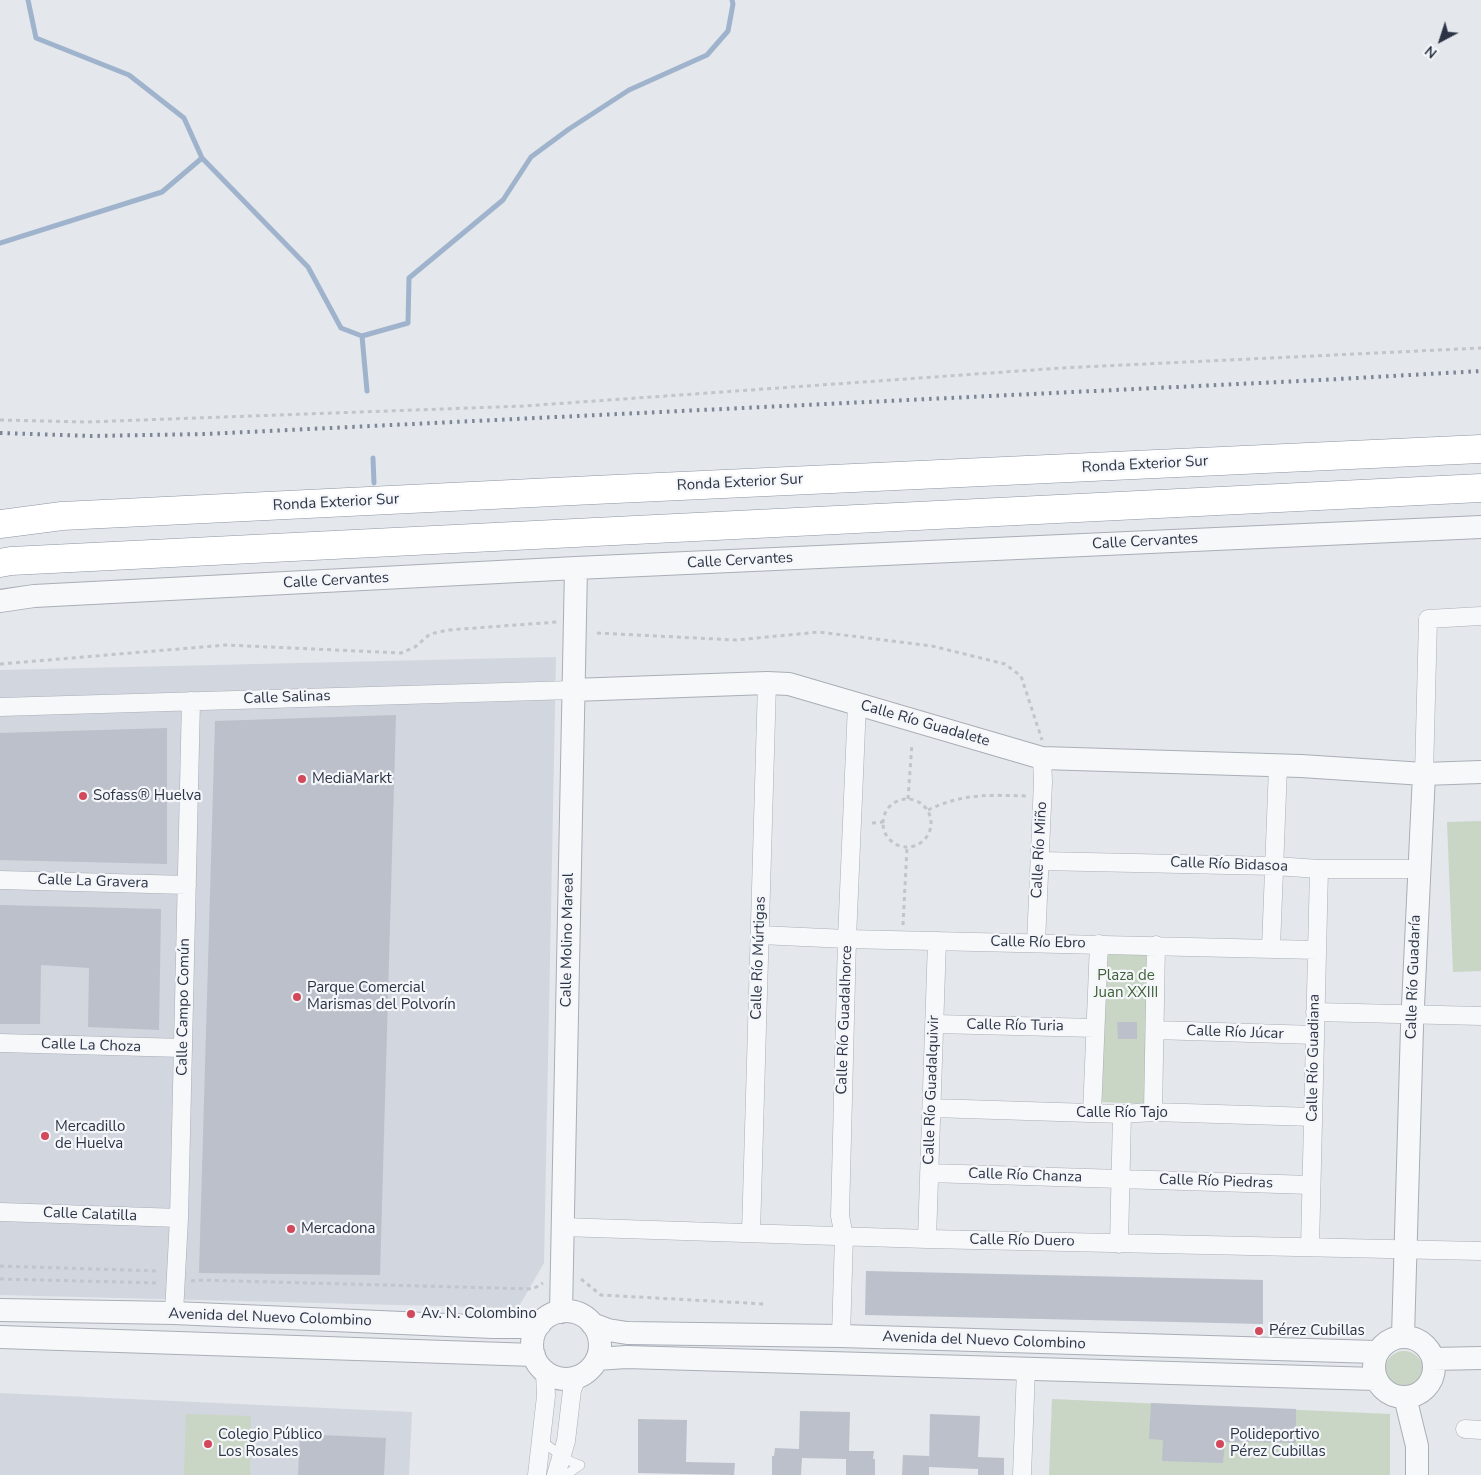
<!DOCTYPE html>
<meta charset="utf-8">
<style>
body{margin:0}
#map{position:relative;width:1481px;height:1475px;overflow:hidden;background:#e4e7ec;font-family:"Nunito Sans",sans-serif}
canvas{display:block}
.north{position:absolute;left:1416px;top:15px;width:50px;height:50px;-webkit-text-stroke:4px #f4f6f9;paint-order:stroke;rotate:220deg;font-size:14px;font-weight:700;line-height:20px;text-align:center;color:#2b3445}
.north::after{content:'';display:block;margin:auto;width:18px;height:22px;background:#2b3445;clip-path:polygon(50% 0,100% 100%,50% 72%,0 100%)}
</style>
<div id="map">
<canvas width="1481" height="1475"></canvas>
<div class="north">N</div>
</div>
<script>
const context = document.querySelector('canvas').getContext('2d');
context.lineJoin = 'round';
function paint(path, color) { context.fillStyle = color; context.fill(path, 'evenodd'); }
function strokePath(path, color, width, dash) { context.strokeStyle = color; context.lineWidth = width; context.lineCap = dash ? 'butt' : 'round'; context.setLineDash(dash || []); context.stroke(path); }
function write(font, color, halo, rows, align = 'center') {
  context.font = font + ' "Nunito Sans",sans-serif'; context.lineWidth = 4.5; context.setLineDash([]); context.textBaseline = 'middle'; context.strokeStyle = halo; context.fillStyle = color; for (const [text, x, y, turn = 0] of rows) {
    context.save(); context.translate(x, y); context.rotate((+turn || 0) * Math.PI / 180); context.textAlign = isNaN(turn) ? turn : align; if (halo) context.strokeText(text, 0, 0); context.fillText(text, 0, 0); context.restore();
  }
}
paint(new Path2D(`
 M556,657L544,1263L518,1308L0,1295V670Z
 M0,1393L412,1412L409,1475H0Z`), '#d2d6de');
paint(new Path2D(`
 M1481,821V971L1453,972L1447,822Z
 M1105,948L1150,951L1145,1104L1102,1102Z
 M1385 1370a19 19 0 1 1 38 0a19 19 0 1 1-38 0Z
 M1052,1399L1390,1414V1475H1049Z
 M186,1414L251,1416L250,1475H184Z`), '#c9d6c5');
strokePath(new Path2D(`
 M28,0L36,38L129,75L184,118L202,158L308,267L341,328L362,336L408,323L409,278L503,200L531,157L569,129L629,90L707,55L728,31L733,4L732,0
 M0,243L162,192L202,158
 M362,336L367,391
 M373,458L374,483`), '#9fb4cc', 5);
paint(new Path2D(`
 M396,715L380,1275L199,1273L215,721Z
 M167,728V864L0,860V733Z
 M0,905L161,909L159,1030L88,1027L89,968L41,965L40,1024H0Z
 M1117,1022H1137V1039H1118Z
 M866,1271L1263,1280V1324L865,1315Z
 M1151,1403L1296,1409V1443L1225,1442L1223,1463L1162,1461L1163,1440L1149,1439Z
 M800,1411L850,1412L849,1451H874L873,1459H875V1475H846V1459L802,1458L801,1475H772V1456H774L775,1448L799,1449Z
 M930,1414L980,1416L978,1457L1004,1458V1475H978V1469L929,1467Z
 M638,1419L687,1420L686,1462L735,1463L734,1475L638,1473Z
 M300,1434L386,1438L384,1475H298Z
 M903,1455L929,1456V1475H902Z`), '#bbc0ca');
const service = new Path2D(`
 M542,1441C554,1450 565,1461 580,1465
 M566,1475L580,1465`);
const minor = new Path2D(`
 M0,707L573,690
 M1424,774L1428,619L1481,616
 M1040,861L1275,866L1319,869H1418
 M0,880L187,885
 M760,935L847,939L1317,950
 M1036,943L1043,782L1042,758
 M1271,948L1278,766
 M1315,1012L1481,1016
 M935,1024L1095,1028
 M1155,1030L1315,1035
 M0,1043L183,1048
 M932,1108L1122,1114L1153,1112L1313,1117
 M1153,1112L1156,945
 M1092,1113L1099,944
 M929,1173L1311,1185
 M0,1212L179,1218
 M562,1227L927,1239L1481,1251
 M751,1233L767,683
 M927,1239L937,941
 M1119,1244L1122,1114
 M1310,1247L1319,869
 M174,1313L179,1218L191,701
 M841,1336L844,1236L840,1216L847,939L857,704
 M1465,1429L1481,1430
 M537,1475L546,1396L545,1371
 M556,1475L566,1441L572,1390L577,1377
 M1022,1475L1026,1369`);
const tertiary = new Path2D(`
 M0,601L34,596L576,568L1481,527
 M573,690L767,683L789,684L1042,758L1301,766L1424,774L1481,772
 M0,1310L174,1313L493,1327H522L540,1324
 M532 1345a34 34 0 1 1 68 0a34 34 0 1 1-68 0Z
 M561,1312L576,568
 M592,1324L608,1330L627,1333L841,1336L1376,1352
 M1403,1336L1412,1027L1424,774
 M1374 1367a30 30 0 1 1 60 0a30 30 0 1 1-60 0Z
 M0,1337L534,1355
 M597,1359L626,1357L1376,1379
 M1433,1359L1481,1358
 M1405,1397L1417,1446V1475`);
const motorway = new Path2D(`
 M0,524L62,516L594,490L1481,449
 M0,563L11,561L1481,488`);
strokePath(service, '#a9aeb7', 10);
strokePath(minor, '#a9aeb7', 19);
strokePath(tertiary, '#a9aeb7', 24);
strokePath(motorway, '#8b94a3', 29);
strokePath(new Path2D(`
 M0,420L87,422L524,406L1061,368L1481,348
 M597,633L736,640L819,632L932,646L1005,664L1021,676L1042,740
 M0,664L226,645L401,653L415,647L430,634L448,630L557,622
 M883 823a24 24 0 1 1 48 0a24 24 0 1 1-48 0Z
 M908,799L912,743
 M928,810C963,793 990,795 1027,796
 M872,823L883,822
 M903,925L907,847
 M0,1266L157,1271
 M0,1279L159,1283
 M581,1279L601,1295L765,1304
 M191,1281L198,1280L533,1289L543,1283`), '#c2c5cb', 3, [4, 4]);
strokePath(service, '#f7f8fa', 9);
strokePath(minor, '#f7f8fa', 18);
strokePath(tertiary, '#f7f8fa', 22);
strokePath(motorway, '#fff', 28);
strokePath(new Path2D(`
 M0,433L91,436L206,434L1321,380L1481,371`), '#7d8696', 4, [2.5, 5]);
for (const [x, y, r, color] of [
 [302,779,5,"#d1495b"],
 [83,796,5,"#d1495b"],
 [297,997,5,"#d1495b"],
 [45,1136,5,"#d1495b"],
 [291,1229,5,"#d1495b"],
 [411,1314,5,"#d1495b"],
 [1259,1331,5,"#d1495b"],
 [208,1444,5,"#d1495b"],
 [1220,1444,5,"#d1495b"]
]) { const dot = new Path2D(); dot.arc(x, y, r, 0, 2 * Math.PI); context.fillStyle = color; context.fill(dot); strokePath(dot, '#f4f6f9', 2); }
write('15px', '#2b3445', '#f4f6f9', [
 ["Ronda Exterior Sur",1145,465,-3],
 ["Ronda Exterior Sur",740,483,-3],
 ["Ronda Exterior Sur",336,503,-3],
 ["Calle Cervantes",1145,542,-3],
 ["Calle Cervantes",740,561,-3],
 ["Calle Cervantes",336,581,-3],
 ["Calle Salinas",287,698,-2],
 ["Calle Río Guadalete",925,724,16],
 ["Calle Río Miño",1040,850,-87],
 ["Calle Río Bidasoa",1229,865,2],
 ["Calle La Gravera",93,882,2],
 ["Calle Molino Mareal",568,940,-89],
 ["Calle Río Ebro",1038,943,1],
 ["Calle Río Múrtigas",759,958,-88],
 ["Calle Río Guadaría",1414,977,-88],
 ["Calle Campo Común",184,1007,-89],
 ["Calle Río Guadalhorce",845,1020,-88],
 ["Calle Río Turia",1015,1026,1],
 ["Calle Río Júcar",1235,1033,2],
 ["Calle La Choza",91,1046,2],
 ["Calle Río Guadiana",1314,1058,-89],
 ["Calle Río Guadalquivir",932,1090,-88],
 ["Calle Río Tajo",1122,1113],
 ["Calle Río Chanza",1025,1176,2],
 ["Calle Río Piedras",1216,1182,2],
 ["Calle Calatilla",90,1215,2],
 ["Calle Río Duero",1022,1241,1],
 ["Avenida del Nuevo Colombino",270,1318,2],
 ["Avenida del Nuevo Colombino",984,1341,2]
]);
write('15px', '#2b3445', '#f4f6f9', [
 ["MediaMarkt",312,779],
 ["Sofass® Huelva",93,796],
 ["Parque Comercial",307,988],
 ["Marismas del Polvorín",307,1005],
 ["Mercadillo",55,1127],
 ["de Huelva",55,1144],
 ["Mercadona",301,1229],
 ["Av. N. Colombino",421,1314],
 ["Pérez Cubillas",1269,1331],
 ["Colegio Público",218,1435],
 ["Los Rosales",218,1452],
 ["Polideportivo",1230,1435],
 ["Pérez Cubillas",1230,1452]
], 'left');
write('15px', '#3f6138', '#f4f6f9', [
 ["Plaza de",1126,976],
 ["Juan XXIII",1126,993]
]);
</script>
